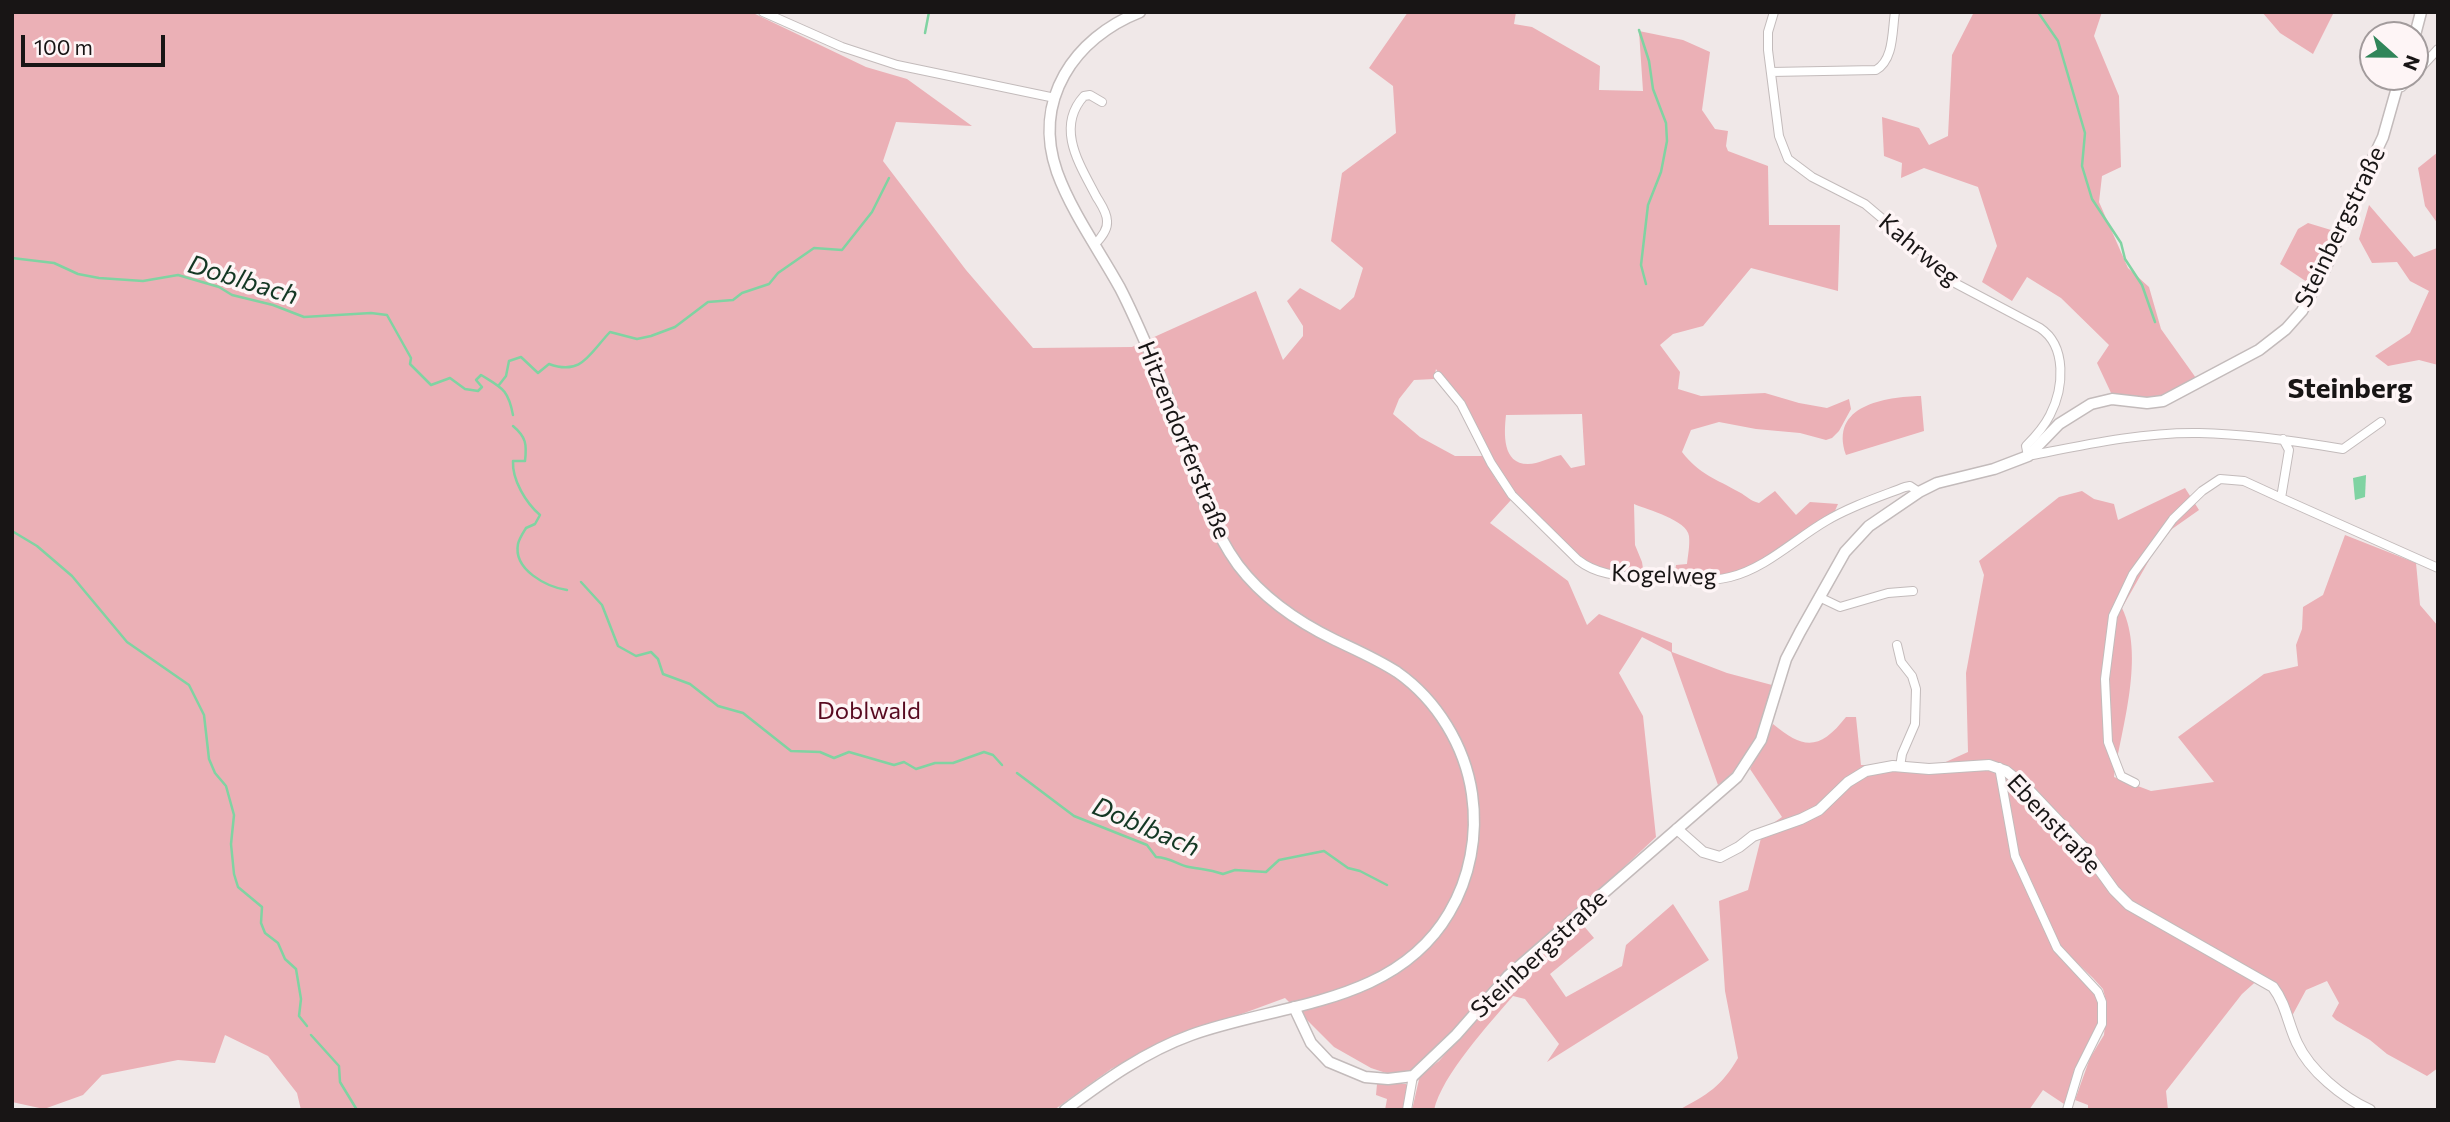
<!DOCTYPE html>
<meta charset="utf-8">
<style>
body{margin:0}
#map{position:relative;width:2450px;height:1122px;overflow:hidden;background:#f0e8e8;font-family:Commissioner,sans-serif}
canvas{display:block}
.frame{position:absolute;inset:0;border:14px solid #181515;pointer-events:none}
.north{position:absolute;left:2359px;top:21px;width:70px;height:70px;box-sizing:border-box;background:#fef5f6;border:2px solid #a29b9c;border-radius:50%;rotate:111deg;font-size:19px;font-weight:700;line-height:28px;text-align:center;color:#181515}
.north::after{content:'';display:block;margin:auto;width:24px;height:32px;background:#308559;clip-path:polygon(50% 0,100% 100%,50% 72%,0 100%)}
.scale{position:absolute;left:21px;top:35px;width:144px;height:32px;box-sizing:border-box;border:4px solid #181515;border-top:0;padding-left:9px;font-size:21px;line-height:24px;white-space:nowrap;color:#181515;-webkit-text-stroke:5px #fef5f6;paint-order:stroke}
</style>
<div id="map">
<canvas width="2450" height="1122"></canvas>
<div class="frame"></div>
<div class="north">N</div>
<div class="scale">100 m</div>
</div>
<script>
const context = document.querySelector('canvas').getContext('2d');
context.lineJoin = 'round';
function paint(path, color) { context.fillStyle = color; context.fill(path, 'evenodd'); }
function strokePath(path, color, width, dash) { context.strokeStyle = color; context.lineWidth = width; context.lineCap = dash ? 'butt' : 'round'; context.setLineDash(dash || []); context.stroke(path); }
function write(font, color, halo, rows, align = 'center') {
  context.font = font + ' Commissioner,sans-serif'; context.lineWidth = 7; context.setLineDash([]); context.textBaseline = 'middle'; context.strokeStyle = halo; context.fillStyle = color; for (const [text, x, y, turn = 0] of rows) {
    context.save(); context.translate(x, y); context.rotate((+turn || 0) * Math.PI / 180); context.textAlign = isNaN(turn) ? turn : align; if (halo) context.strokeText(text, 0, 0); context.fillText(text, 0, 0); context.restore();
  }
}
paint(new Path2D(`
 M12,12H751L866,67L907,79L972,126L896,122L883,161L966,270L1033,348L1132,347L1256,291L1283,360L1303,336V326L1287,301L1300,288L1340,310L1354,297L1363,268L1331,241L1342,173L1396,133L1393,86L1369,68L1408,12H1516L1514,24L1532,27L1600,66L1599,90L1643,91L1639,31L1683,40L1710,52L1702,110L1715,129L1728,131L1726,146L1728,151L1768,166L1769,225H1840L1838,291L1751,268L1703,326L1673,334L1660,345L1680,372L1678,389L1701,396L1765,393L1799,403L1827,408L1849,399L1851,409L1839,431L1832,438L1826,440L1800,433L1756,429L1719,422L1691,430L1682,452C1699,474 1716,479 1739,492C1747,496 1750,501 1759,503L1775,491L1796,515L1810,502L1838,504L1834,513L1763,561L1726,576L1682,578L1675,573L1676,565L1687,564C1688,555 1690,545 1689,536C1687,520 1648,510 1634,504L1635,545L1642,562L1644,575L1605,571L1580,558L1514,494L1436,369L1434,379L1414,380L1399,399L1393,414L1420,437L1455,456H1484L1495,478L1511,500L1490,523L1568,581L1587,625L1599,614L1672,643V652L1727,673L1772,685C1764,723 1751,762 1718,785L1671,652L1642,637L1619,673L1643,716L1656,837L1508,976L1449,1038L1412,1071L1389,1074L1371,1068L1334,1047L1285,998L1160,1044L1111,1069L1054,1110H301L297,1093L268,1056L225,1035L215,1063L178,1060L102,1075L83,1095L44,1109L12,1102ZM1582,414L1585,465L1571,468L1561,455C1551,457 1538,464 1528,464C1502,464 1504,433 1506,415Z
 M1974,12H2102L2094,36L2119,96L2121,167L2102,176L2099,202L2128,268L2149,287L2161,329L2196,378L2168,396L2143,399L2112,395L2097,363L2109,345L2061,298L2027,277L2012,301L1982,282L1997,246L1978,187L1924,168L1901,178L1902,163L1884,156L1882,117L1919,128L1929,145L1948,136L1952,55Z
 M2262,12H2334L2313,54L2280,33Z
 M2438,152V224L2425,206L2418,168Z
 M2369,205L2414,257L2437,248L2438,243V365L2419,360L2388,366L2375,356L2410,333L2429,291L2410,281L2397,262L2372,263L2359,239Z
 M2308,223L2331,230L2334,233L2313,286L2280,264L2298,229Z
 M1921,396L1924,431L1846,455C1829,405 1885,397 1921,396Z
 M2185,488L2199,510L2172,529L2156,548L2122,608C2145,656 2122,726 2114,777L2151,791L2214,782L2178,737L2264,674L2298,666L2296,645L2302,629L2303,607L2323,595L2345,535L2416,563L2420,605L2438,626V1068L2427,1076L2387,1054L2370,1040L2336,1020L2332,1016L2339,1003L2327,981L2306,990L2292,1016L2279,988L2262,976L2242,994L2166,1091L2168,1110H2088V1105L2075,1100L2090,1058L2104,1035L2107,1005L2103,989L2093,978L2074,960L2059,956L2095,994L2101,1007L2100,1024L2079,1061L2064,1104L2043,1090L2029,1110H1679C1708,1094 1721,1087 1738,1058L1725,991L1719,901L1748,890L1763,830L1782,817L1750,769L1773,724C1804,750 1820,750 1846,717H1856L1861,765H1939L1968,752L1966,673L1984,575L1979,561L2059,497L2082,491L2094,499L2114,504L2118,520Z
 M1673,904L1709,960L1547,1062L1559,1044L1525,999L1513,996C1489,1024 1442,1075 1434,1110H1412L1420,1075L1439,1061L1495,996L1578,919L1594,938L1550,974L1566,997L1622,966L1626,945Z
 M1377,1084H1406L1409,1087L1404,1110H1385L1387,1099L1376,1095Z`), '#ebb0b6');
paint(new Path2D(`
 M2366,475L2365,497L2355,500L2353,478Z`), '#80d3a2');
strokePath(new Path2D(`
 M2038,12L2058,41L2085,133L2082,166L2092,199L2121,243L2125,259L2142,285L2155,322
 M1639,30L1649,61L1653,89L1666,123L1667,141L1661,172L1648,205L1641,265L1646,284
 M925,33L929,12
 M12,258L54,263L78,274L99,278L143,281L178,275L219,287L232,295L273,305L304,317L371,313L387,315L411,358L410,364L431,385L450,378L465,389L478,391L482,387L476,380L481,375C502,388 508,389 513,415
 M499,385L506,376L509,361L521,357L538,373L549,364C582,376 589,354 610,332L637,339L651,336L675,327L708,302L733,300L742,293L769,284L778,273L814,248L842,250L872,212L889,178
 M513,426C526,437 527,444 525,461H513C512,480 526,503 540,515L535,524L526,528C523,533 519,539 518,544C513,570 547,587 567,590
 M12,531L37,546L72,576L127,642L189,685L204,715L209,759L215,773L226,786L234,815L231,844L234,874L238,887L262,907L261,923L265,933L278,943L285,959L296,969L301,999L299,1016L307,1026
 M581,582L602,605L618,646L636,656L651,652L658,659L663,674L690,684L718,706L743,713L791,751L820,752L834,758L849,752L894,765L904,762L916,769L935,763H953L984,752L993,755L1002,765
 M1017,773L1074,816L1147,845L1156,857C1172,858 1178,865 1189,867C1204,870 1207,868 1223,874L1235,870L1266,872L1279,860L1324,851L1348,868L1360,871L1387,885
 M311,1035L339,1066L340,1082L357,1110`), '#80d3a2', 2.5);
const minor = new Path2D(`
 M763,12L842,47L897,65L1055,98
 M1774,12L1768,32V50L1779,136L1788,159L1812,177L1865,204L1923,253L1953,282L2040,328C2067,346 2064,388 2050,415C2044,427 2035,437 2026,446L2028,456C2084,445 2142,432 2199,433C2247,434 2296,441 2343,449L2381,422
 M1771,72L1876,70C1894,60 1892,31 1895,12
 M2415,74L2438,49
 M2397,88L2402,87L2412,77
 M1095,244C1101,238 1108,230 1107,221C1107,212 1100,203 1096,196C1080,165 1055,128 1084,96L1090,95L1102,102
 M1438,376L1461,404L1491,463L1512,495L1578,560C1597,575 1620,576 1644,578C1672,579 1702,584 1730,577C1766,568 1795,539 1826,521C1851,506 1879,497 1905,487L1910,486L1919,492
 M2283,439L2289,450L2281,498L2438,568
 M1819,597L1840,607L1888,593L1913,591
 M1897,645L1901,662L1912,676L1916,689L1915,724L1902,754L1900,767
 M1999,767L2015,856L2057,948L2098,992L2102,1002V1024L2079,1070L2067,1110
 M2135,783L2121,776L2108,742L2105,679L2113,616L2133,574L2173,519L2202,491L2220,479L2244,481L2281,498
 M1407,1110L1413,1076`);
const tertiary = new Path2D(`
 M1677,829L1703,852L1720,857L1739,847L1753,836L1801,819L1819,810L1848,782L1866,771L1893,766L1929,769L1989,765L2006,771L2026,787L2083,847L2114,890L2129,905L2273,987C2286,1004 2288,1024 2297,1043C2310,1071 2342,1097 2370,1110`);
const secondary = new Path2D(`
 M2415,35L2421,12
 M1294,1007L1311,1043L1329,1062L1365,1077L1388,1079L1413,1076L1456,1035L1508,976L1737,777L1761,740L1786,659L1800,632L1845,552L1869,526L1919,492L1937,483L1994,469L2028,456L2059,424L2091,404L2112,399L2147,403L2163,401L2259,350L2286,329L2302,311L2326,267L2356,194L2383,137L2400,77
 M1065,1110C1104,1081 1144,1052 1191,1035C1280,1003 1395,1005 1449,913C1470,878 1478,835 1472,794C1465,746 1437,700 1397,672C1377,659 1356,650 1335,640C1298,622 1263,598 1238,565C1196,507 1184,430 1155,365C1144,339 1133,313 1120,288C1099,250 1072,213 1057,172C1032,100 1074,38 1140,12`);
strokePath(minor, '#c3bbbb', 10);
strokePath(tertiary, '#c3bbbb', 12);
strokePath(secondary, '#c3bbbb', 13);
strokePath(minor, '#fff', 8);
strokePath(tertiary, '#fff', 10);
strokePath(secondary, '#fff', 10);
write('24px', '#181515', '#fef5f6', [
 ["Steinbergstraße",2340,227,-64],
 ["Kahrweg",1919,250,40],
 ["Hitzendorferstraße",1184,440,68],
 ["Kogelweg",1664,575,2],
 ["Ebenstraße",2054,824,47],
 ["Steinbergstraße",1539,954,-43]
]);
write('24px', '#580a20', '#fef5f6', [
 ["Doblwald",869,711]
]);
write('italic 26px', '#143824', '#fef5f6', [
 ["Doblbach",243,280,17],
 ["Doblbach",1146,827,23]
]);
write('bold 28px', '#181515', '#fef5f6', [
 ["Steinberg",2350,389]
]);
</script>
